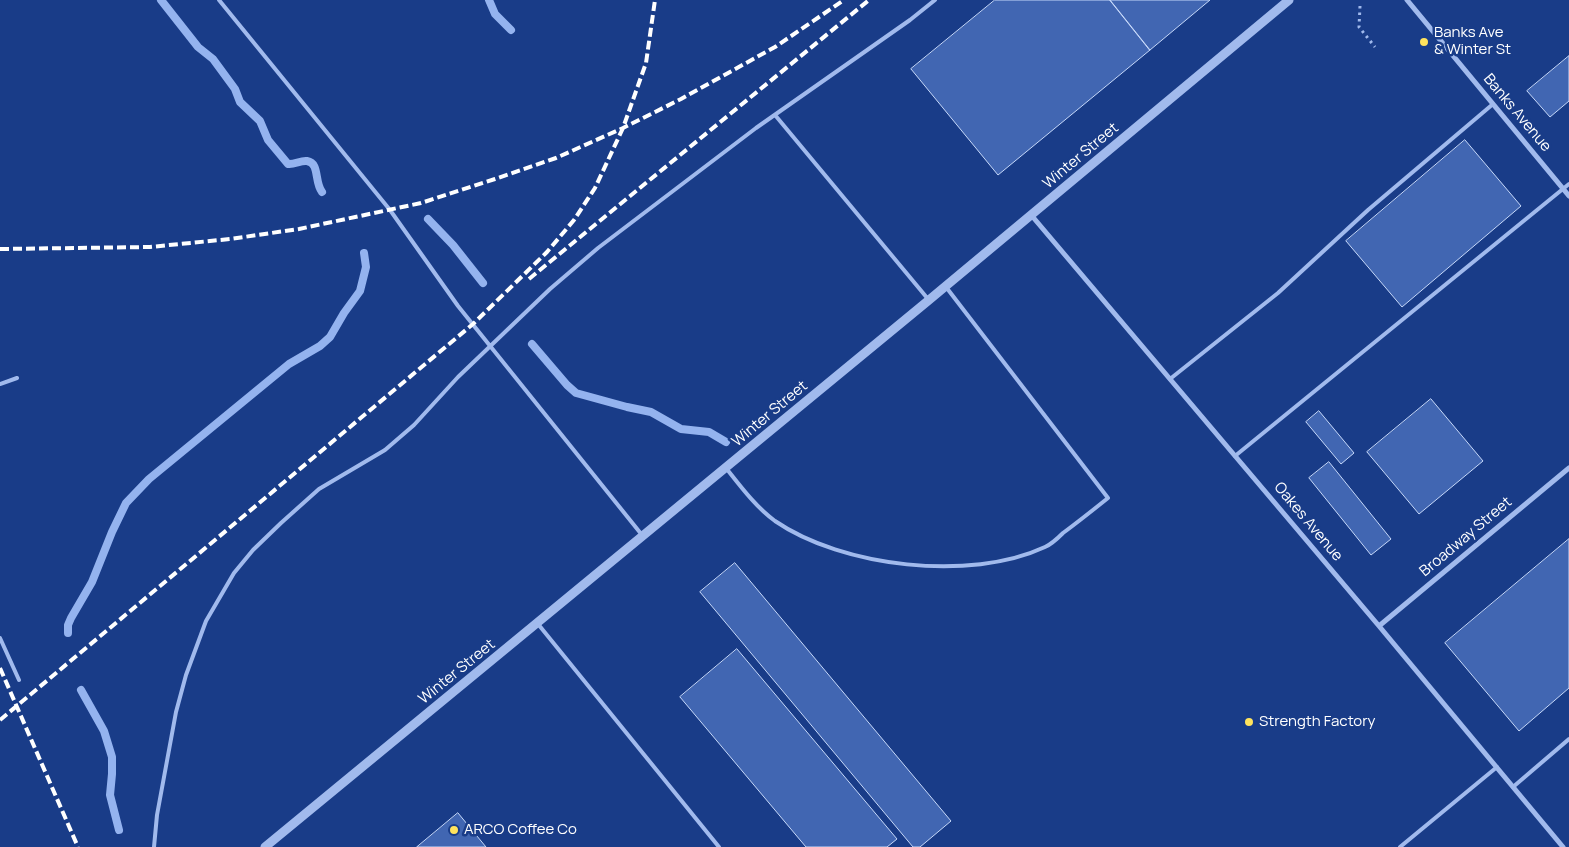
<!DOCTYPE html>
<style>
body{margin:0}
canvas{display:block;background:#193c88}
</style>
<canvas width="1569" height="847"></canvas>
<script>
const context = document.querySelector('canvas').getContext('2d');
context.lineJoin = 'round';
function strokePath(path, color, width, dash) { context.strokeStyle = color; context.lineWidth = width; context.lineCap = dash ? 'butt' : 'round'; context.setLineDash(dash || []); context.stroke(path); }
function paint(path, color) { context.fillStyle = color; context.fill(path, 'evenodd'); }
function write(font, color, halo, rows, align = 'center') {
  context.font = font + ' Manrope,sans-serif'; context.lineWidth = 5; context.setLineDash([]); context.textBaseline = 'middle'; context.strokeStyle = halo; context.fillStyle = color; for (const [text, x, y, turn = 0] of rows) {
    context.save(); context.translate(x, y); context.rotate((+turn || 0) * Math.PI / 180); context.textAlign = isNaN(turn) ? turn : align; if (halo) context.strokeText(text, 0, 0); context.fillText(text, 0, 0); context.restore();
  }
}
strokePath(new Path2D(`
 M161,0L198,47L213,59L235,89L240,102L260,121L268,140L288,164C294,165 301,160 307,161C320,163 314,182 322,192
 M489,0L495,14L511,30
 M428,219L453,245L483,283
 M532,344L567,385L576,393L627,407L651,412L681,429L709,432L726,442
 M68,633V625L71,618L92,582L112,532L126,503L149,479L289,364L320,346L330,337L344,313L360,291L366,267L364,253
 M81,690L104,731L112,757V774L110,795L119,830`), '#94b3ef', 8);
const building = new Path2D(`
 M995,0H1110L1150,50L998,175L911,69Z
 M1110,0H1210L1150,50Z
 M1569,56V101L1550,117L1527,91Z
 M1465,140L1521,206L1402,307L1346,241Z
 M1431,399L1483,461L1419,514L1367,452Z
 M1319,411L1354,453L1341,464L1306,422Z
 M1329,462L1391,539L1371,555L1309,478Z
 M1569,539V688L1519,731L1445,643Z
 M735,563L951,821L920,847H913L700,592Z
 M737,649L897,839L887,847H806L680,697Z
 M458,813L486,847H417Z`);
paint(building, '#4166b2');
strokePath(building, '#c6d8f9', 1);
strokePath(new Path2D(`
 M1360,6L1359,27L1375,47`), '#a1baed', 3, [2.5, 4]);
strokePath(new Path2D(`
 M219,0L390,210L458,306L642,535
 M775,115L928,299
 M1170,379L1278,293L1368,210L1493,104
 M0,384L17,378
 M1235,456L1569,184
 M726,468C741,487 756,507 775,521C842,567 970,582 1045,547C1052,544 1058,538 1063,533C1078,522 1093,510 1108,498L946,287
 M538,624L719,847
 M0,638L19,680
 M1513,787L1569,739
 M154,847L157,815L176,712L186,675L206,621L234,573L253,550L281,523L319,489L385,450L414,425L458,377L550,289L598,248L756,128L910,20L935,0
 M1400,847L1497,767`), '#a1baed', 4);
strokePath(new Path2D(`
 M1407,0L1569,196
 M1032,216L1379,626L1563,847
 M1379,626L1569,468`), '#a1baed', 5);
strokePath(new Path2D(`
 M265,847L929,300L1289,0`), '#a1baed', 9);
strokePath(new Path2D(`
 M0,249L150,247L230,239L299,229L421,203L495,179L556,158L623,128L681,99L775,47L844,0
 M529,279L869,0
 M0,668L78,847
 M0,720L473,324L547,252L574,220L595,188L623,128L646,63L655,0`), '#fff', 4, [9, 4]);
for (const [x, y, r, color] of [
 [1424,42,5,"#ffe35d"],
 [1249,722,5,"#ffe35d"],
 [454,830,5,"#ffe35d"]
]) { const dot = new Path2D(); dot.arc(x, y, r, 0, 2 * Math.PI); context.fillStyle = color; context.fill(dot); strokePath(dot, '#193c88', 2); }
write('15px', '#fff', '#193c88', [
 ["Banks Ave",1434,33],
 ["& Winter St",1434,50],
 ["Strength Factory",1259,722],
 ["ARCO Coffee Co",464,830]
], 'left');
write('15px', '#fff', '#193c88', [
 ["Banks Avenue",1517,113,50],
 ["Winter Street",1081,156,-40],
 ["Winter Street",770,414,-40],
 ["Oakes Avenue",1308,522,50],
 ["Broadway Street",1466,537,-40],
 ["Winter Street",457,672,-39]
]);
</script>
